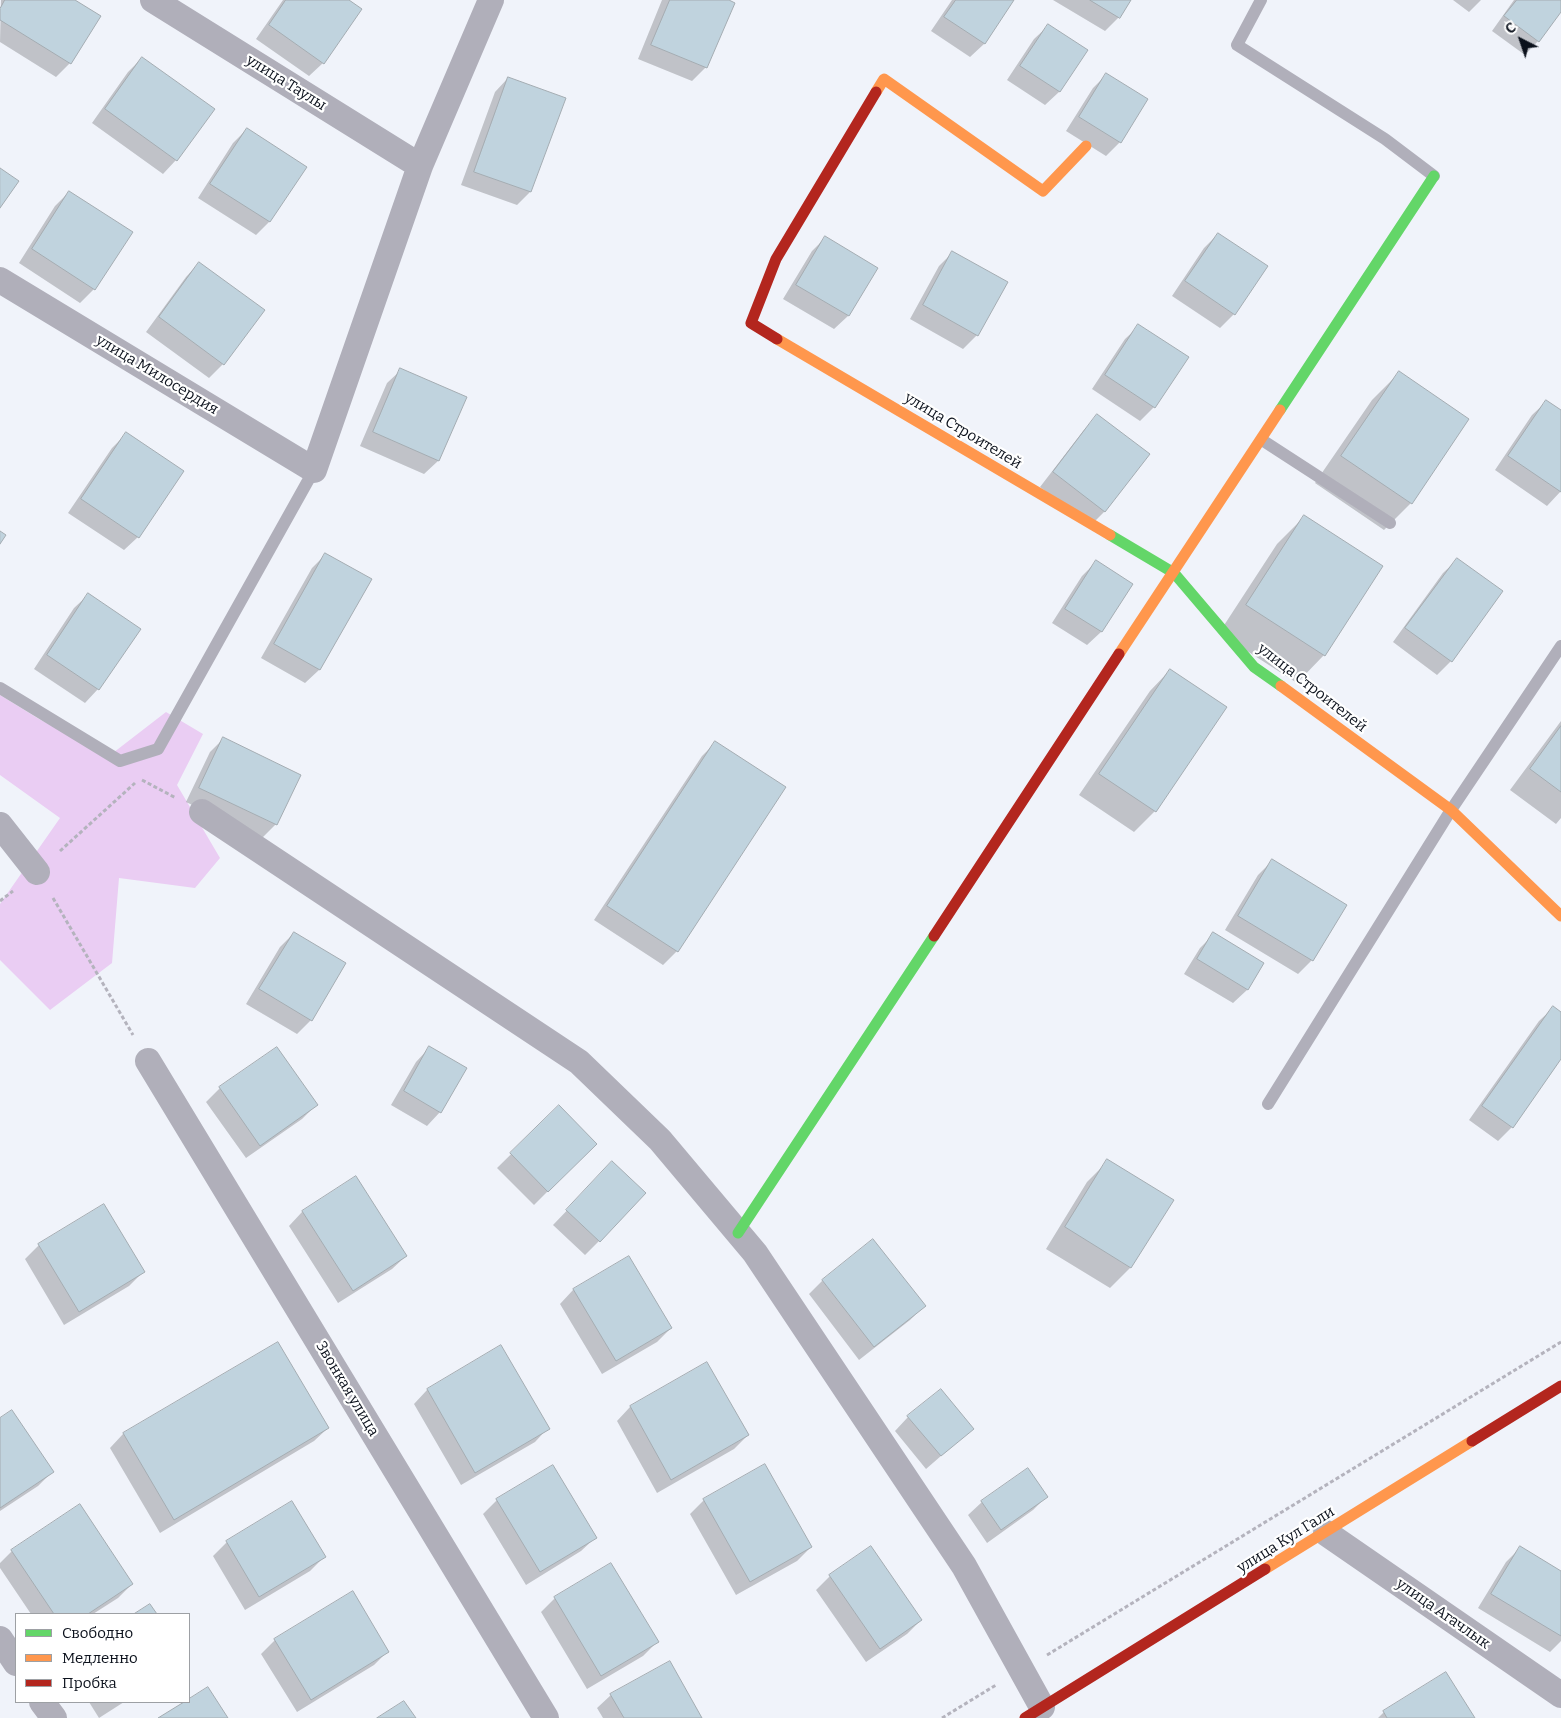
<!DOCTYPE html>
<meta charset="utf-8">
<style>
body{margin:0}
#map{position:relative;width:1561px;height:1718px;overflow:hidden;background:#f0f3fa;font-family:Bitter,serif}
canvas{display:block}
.legend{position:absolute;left:15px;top:1613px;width:175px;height:90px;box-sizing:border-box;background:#fff;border:1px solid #9da0a4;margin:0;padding:6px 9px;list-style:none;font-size:15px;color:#0b111c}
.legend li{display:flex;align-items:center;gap:10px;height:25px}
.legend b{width:25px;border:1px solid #9da0a4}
.north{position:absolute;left:1496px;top:15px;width:50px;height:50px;-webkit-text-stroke:4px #fff;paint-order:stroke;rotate:319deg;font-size:14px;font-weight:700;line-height:20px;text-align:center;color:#0b111c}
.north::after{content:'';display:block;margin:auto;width:18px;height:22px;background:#0b111c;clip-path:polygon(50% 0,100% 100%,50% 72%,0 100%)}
</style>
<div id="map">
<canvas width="1561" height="1718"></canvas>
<ul class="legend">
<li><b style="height:6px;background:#63d668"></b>Свободно</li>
<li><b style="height:6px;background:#ff974d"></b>Медленно</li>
<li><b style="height:6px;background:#b3261e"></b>Пробка</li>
</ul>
<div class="north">С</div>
</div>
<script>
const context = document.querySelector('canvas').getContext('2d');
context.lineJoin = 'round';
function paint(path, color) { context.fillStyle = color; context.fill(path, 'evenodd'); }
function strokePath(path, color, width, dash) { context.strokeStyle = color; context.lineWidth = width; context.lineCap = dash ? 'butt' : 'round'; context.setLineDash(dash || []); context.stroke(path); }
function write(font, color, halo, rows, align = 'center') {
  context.font = font + ' Bitter,serif'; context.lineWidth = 4.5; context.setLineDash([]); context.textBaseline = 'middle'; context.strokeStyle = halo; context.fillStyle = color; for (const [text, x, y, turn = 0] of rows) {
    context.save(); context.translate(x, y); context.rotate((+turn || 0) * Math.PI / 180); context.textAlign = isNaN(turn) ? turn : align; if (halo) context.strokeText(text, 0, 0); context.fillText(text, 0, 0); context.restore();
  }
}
paint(new Path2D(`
 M0,695L39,719L109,756L166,712L203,734L177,785L220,858L195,888L119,878L112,963L50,1010L0,960V904L60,818L0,775Z`), '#eacdf3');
paint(new Path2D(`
 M1,0H72L70,63L56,77L0,42Z
 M283,0H347L323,63L309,76L256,39Z
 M662,0H725L706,67L692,81L638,59Z
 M952,0H1013L984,44L970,57L931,31Z
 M1053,0H1129L1119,17L1105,31Z
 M1453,0H1481L1469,12Z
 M1514,0H1561V10L1538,41L1525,55L1492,31Z
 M1048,26L1086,51L1059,92L1045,105L1007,80L1034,39Z
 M142,58L176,160L163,174L92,123L128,72Z
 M1106,75L1120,142L1106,156L1066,131L1093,88Z
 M508,78L530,192L517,205L461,185L495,92Z
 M247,129L305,167L269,222L256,235L198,198L233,143Z
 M69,192L94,289L80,303L19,263L55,206Z
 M1218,234L1266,266L1234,314L1220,328L1172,296L1204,248Z
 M825,238L876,268L848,316L834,329L783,299L812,251Z
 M952,253L977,335L963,349L910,319L939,266Z
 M199,263L223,364L209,378L146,332L186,277Z
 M1139,326L1154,407L1140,421L1092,389L1125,339Z
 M401,370L438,461L424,474L360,446L387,383Z
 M1399,373L1411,503L1384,530L1315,483L1372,400Z
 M1546,402L1561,412V491L1547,506L1495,470L1532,415Z
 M1097,416L1148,454L1104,512L1091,525L1040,487L1084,430Z
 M126,434L138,537L124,550L68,513L112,448Z
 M1304,517L1382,566L1324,655L1297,683L1219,633L1277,544Z
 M326,554L370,579L319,670L305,683L261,658L312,568Z
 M1457,560L1451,661L1437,675L1393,642L1443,573Z
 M1096,562L1131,584L1101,632L1087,645L1052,623L1082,576Z
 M88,595L98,689L85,703L34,669L74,608Z
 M1170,670L1155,811L1134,832L1079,795L1150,691Z
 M1561,721V818L1556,824L1510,790Z
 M223,739L276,824L262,838L186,802L210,752Z
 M715,743L677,951L663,965L594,920L702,756Z
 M1272,861L1312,960L1298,974L1225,930L1258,875Z
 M294,933L345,964L311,1020L297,1034L246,1004L280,947Z
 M1214,934L1262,963L1247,990L1233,1003L1184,974L1200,948Z
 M1553,1008L1561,1013V1057L1512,1127L1498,1141L1469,1120L1539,1021Z
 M429,1048L440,1112L427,1126L391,1105L416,1062Z
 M220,1088L316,1105L302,1119L246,1158L206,1102Z
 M559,1107L595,1144L534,1205L497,1168Z
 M1108,1161L1130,1268L1110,1288L1046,1249L1087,1182Z
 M599,1177V1241L585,1255L553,1225Z
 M355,1178L406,1256L392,1269L338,1303L289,1226L302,1212Z
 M104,1206L143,1272L129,1286L64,1325L25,1259L39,1245Z
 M628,1257L671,1328L657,1342L602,1374L560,1304L573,1290Z
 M822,1281L924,1306L910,1320L859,1360L809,1294Z
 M278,1343L328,1428L314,1441L160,1533L110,1448L123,1434Z
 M500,1347L548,1428L535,1442L461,1485L414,1404L427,1390Z
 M707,1363L748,1435L734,1449L657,1493L617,1421L630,1407Z
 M908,1417L972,1429L926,1469L895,1431Z
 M0,1419L52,1472L38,1486L0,1511Z
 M1046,1497L1033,1510L987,1543L968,1515L982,1502Z
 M497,1500L595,1538L581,1551L526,1585L483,1514Z
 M704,1500L811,1547L797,1561L736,1595L690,1514Z
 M227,1542L324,1557L310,1571L245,1610L213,1556Z
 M1520,1548L1561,1572V1641L1550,1652L1478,1608L1506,1562Z
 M12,1551L132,1584L118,1598L93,1614H31L0,1568V1563Z
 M611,1565L657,1642L643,1656L587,1689L541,1612L555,1598Z
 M830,1576L921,1620L907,1634L866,1662L816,1590Z
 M352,1593L388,1651L374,1665L297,1712L261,1654L275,1640Z
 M1445,1673L1474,1718H1378L1384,1712Z
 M611,1695L700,1718H603L597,1708Z
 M89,1702H124L99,1718Z`), '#0003');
const building = new Path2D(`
 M5,0H75L101,16L71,64L0,20V9Z
 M286,0H349L362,9L324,64L269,25Z
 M670,0H729L735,3L707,68L651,45Z
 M956,0H1014L985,44L944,17Z
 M1090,0H1131L1120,18Z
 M1517,0H1561V12L1539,42L1504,16Z
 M1048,24L1088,50L1060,92L1020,66Z
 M142,57L215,109L177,161L105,109Z
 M1106,73L1148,99L1121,143L1079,117Z
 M508,77L566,98L531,192L474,172Z
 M247,128L307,167L270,222L210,184Z
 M0,168L19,181L0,208Z
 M69,191L133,232L95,290L32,249Z
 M1218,233L1268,266L1235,315L1185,281Z
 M825,236L878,268L849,316L796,285Z
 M952,251L1008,282L978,336L923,305Z
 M199,262L265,310L224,365L159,317Z
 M1138,324L1189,357L1155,408L1105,375Z
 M400,368L467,397L439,461L373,432Z
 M1399,371L1469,419L1412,504L1341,456Z
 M1546,400L1561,410V492L1508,456Z
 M1097,414L1150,454L1105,512L1053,472Z
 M126,432L184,471L139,538L81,499Z
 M1304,515L1383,566L1325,656L1246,605Z
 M0,531L6,535L0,544Z
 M325,553L372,579L320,670L274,644Z
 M1457,558L1503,591L1452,662L1405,628Z
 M1096,560L1133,584L1102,632L1065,609Z
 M88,593L141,629L99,690L47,655Z
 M1170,669L1227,707L1156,812L1099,774Z
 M1561,726V792L1530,769Z
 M223,737L301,775L277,825L199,788Z
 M715,741L786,787L678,952L607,906Z
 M1272,859L1347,905L1313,961L1238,916Z
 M294,932L346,963L312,1021L259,989Z
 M1213,932L1264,963L1248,990L1197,959Z
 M1553,1006L1561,1012V1059L1513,1128L1482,1106Z
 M429,1046L467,1068L441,1113L404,1091Z
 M277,1047L318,1105L260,1146L219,1087Z
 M559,1105L597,1144L548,1192L510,1153Z
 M1107,1159L1174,1200L1131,1268L1065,1227Z
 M612,1161L646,1193L600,1242L566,1210Z
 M356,1176L407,1256L353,1291L302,1211Z
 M104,1204L145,1272L79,1312L38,1244Z
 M873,1239L926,1306L874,1347L822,1280Z
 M629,1256L672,1328L616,1361L573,1289Z
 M278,1342L329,1428L174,1520L123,1433Z
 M501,1345L550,1429L475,1473L427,1389Z
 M707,1362L749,1435L671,1480L630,1406Z
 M941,1389L974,1429L941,1456L907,1416Z
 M12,1410L54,1472L0,1508V1418Z
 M765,1464L812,1547L750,1582L703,1499Z
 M553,1465L597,1538L540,1572L496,1499Z
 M1028,1468L1048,1497L1001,1530L981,1501Z
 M292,1501L326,1557L259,1597L226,1541Z
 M80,1504L133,1584L88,1614H54L11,1550Z
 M871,1546L922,1620L880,1649L829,1575Z
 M1520,1546L1561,1571V1636L1491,1594Z
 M611,1563L659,1642L601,1676L554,1597Z
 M353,1591L389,1652L311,1700L274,1639Z
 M150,1604L157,1614H134Z
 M670,1661L702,1718H624L610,1694Z
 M1446,1672L1475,1718H1387L1383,1711Z
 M208,1687L228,1718H158L184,1702H189V1699Z
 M404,1701L416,1718H377Z`);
paint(building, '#c0d3de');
strokePath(building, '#a4acb2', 1);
strokePath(new Path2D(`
 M142,780L176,798
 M60,851L135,783
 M53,898L133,1035
 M0,901L13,891
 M1047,1655L1561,1342
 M942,1718L996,1685`), '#b4b3bd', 3, [4, 2.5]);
strokePath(new Path2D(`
 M1261,0L1237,45L1385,139L1434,176
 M1262,440L1390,523
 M0,688L120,761L158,749L314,470
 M1268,1104L1451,810L1561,646`), '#b0afba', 12);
strokePath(new Path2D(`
 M153,0L420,166
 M0,280L314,470L420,166L491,0
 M202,812L579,1062L660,1140L755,1253L964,1566L1042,1707
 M0,825L37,872
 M148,1061L546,1718
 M1326,1533L1561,1695
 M0,1639L16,1663
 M42,1702L54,1718`), '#b0afba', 26);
strokePath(new Path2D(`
 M1280,410L1434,176
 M1110,535L1174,573L1254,667L1281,686
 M738,1233L934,936`), '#63d668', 11);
strokePath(new Path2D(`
 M876,92L884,79L1043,191L1086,146
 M777,339L1110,535
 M1119,654L1280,410
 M1281,686L1451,810L1561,916
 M1265,1569L1472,1441`), '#ff974d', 11);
strokePath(new Path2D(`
 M777,339L751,323L776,259L876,92
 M934,936L1119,654
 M1472,1441L1561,1386
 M1025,1718L1265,1569`), '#b3261e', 11);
write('15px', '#0b111c', '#fff', [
 ["улица Таулы",286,83,32],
 ["улица Милосердия",157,375,31],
 ["улица Строителей",963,431,31],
 ["улица Строителей",1312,688,38],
 ["Звонкая улица",347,1389,59],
 ["улица Кул Гали",1286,1540,-32],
 ["улица Агачлык",1443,1614,35]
]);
</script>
